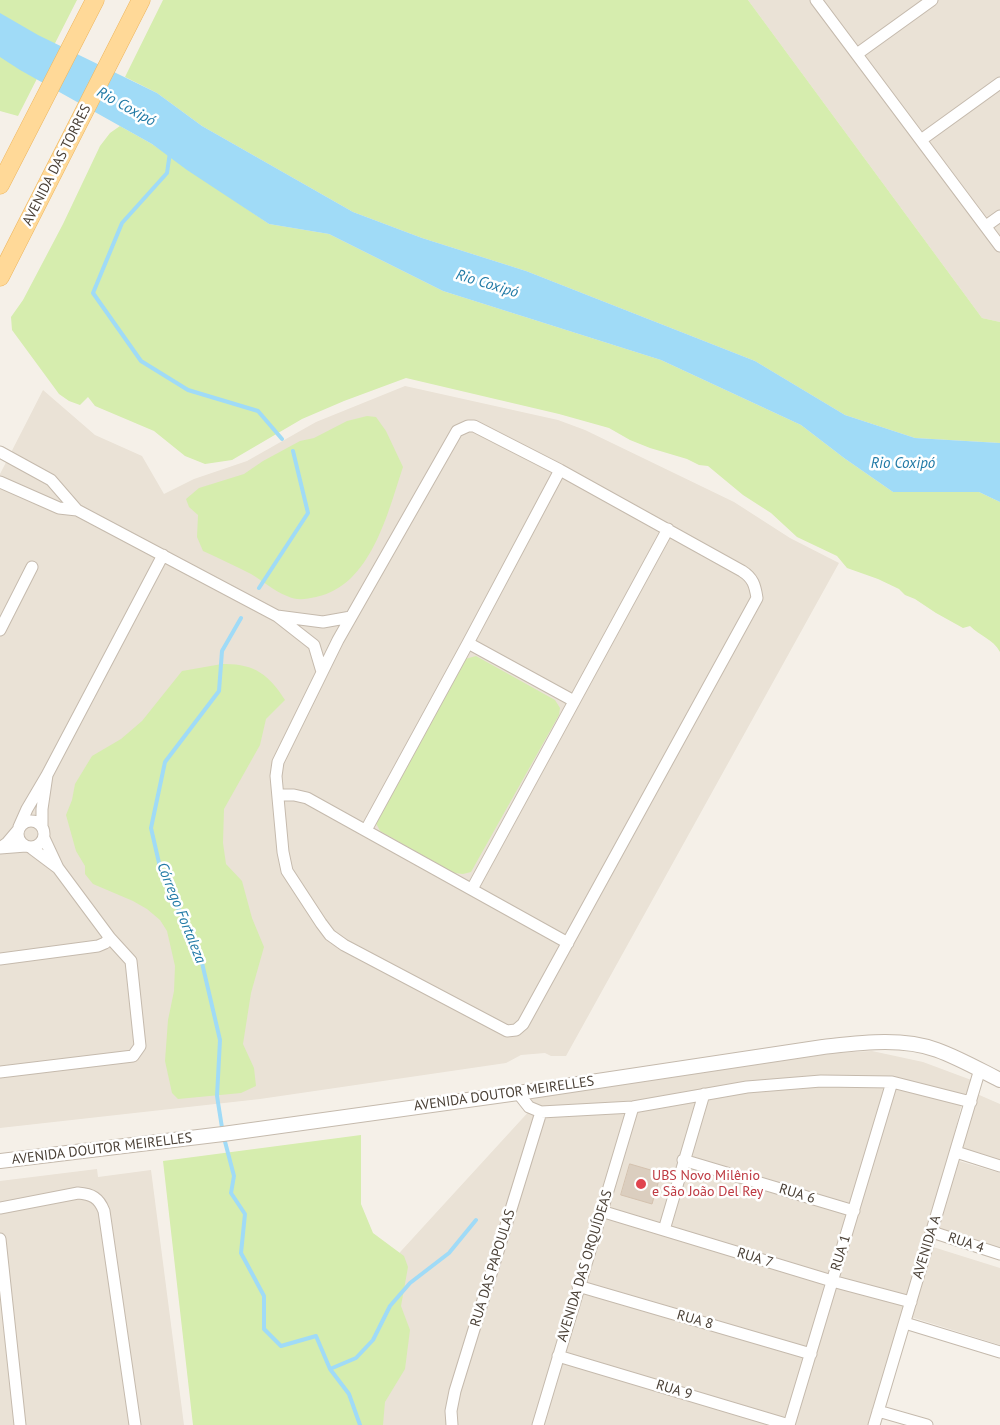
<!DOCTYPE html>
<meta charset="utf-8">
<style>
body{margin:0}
canvas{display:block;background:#f5f0e8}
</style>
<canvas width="1000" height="1425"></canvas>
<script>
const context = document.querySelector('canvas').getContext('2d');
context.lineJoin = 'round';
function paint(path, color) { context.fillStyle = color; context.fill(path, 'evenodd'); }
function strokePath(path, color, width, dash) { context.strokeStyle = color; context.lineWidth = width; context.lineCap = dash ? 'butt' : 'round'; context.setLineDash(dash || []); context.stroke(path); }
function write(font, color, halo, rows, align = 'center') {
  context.font = font + ' "PT Sans",sans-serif'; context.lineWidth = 5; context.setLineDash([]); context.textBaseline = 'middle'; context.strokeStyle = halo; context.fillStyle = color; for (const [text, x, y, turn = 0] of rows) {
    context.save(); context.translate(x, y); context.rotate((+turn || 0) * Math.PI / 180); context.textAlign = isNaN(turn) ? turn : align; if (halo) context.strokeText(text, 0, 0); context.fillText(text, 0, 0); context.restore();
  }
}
paint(new Path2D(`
 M748,0H1000V322L982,318Z
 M405,386L558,420L585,430L734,502L790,538L839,563L566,1056H551L545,1053L521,1055L506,1063L260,1099L0,1128V474L43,390L95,435L142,456L164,494L194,479L247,461L316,422Z
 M872,1051L923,1062L974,1081L961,1107L948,1161L871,1425H257L380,1274L532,1108L524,1096L836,1053Z
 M977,1094L1000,1104V1160L961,1148Z
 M959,1161L1000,1173V1251L937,1231Z
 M97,1169L98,1177L151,1170L184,1425H0V1181Z
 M933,1247L1000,1268V1345L911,1317Z`), '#eae2d6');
paint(new Path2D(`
 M0,0H77L18,116L0,111Z
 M163,0H748L982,318L1000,322V443L915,438L845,415L755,361L526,271L422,238L353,212L202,126L157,93L125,77Z
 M120,126L152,144L269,224L329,234L443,291L661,360L801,425L844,458L893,492H979L1000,502V652C993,639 980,636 970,626L963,628L936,613L915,599L905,595L899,589L878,579L847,568L837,556L797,537L771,513L743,495L708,466L699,465L687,459L650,448L630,440L609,428L559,414L406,378L344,401L302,419L232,460L205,464L185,456L154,431L95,406L88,397L80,405L69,401L59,394L12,330L11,317L23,300L63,224L100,146L110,133Z
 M367,416L376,417L386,431L403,467C388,512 371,586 316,597C306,599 297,601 287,596C274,591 263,581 251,574C235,566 219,558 203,551L197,537L198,515L189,507L186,499L199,488L244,474L263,461L300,441L314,438L347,421Z
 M476,656L555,700L560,708L559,715L471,872L463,874L454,873L380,831L376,823L465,659Z
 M222,664C253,663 269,674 285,700L266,719L260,745L224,809L223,843L226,864L242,881L252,918L264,947L251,993L243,1044L254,1068L256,1086L241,1093L178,1099L172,1093L165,1061L168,1020L174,991L175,966L167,931L160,920L147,909L133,901L93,884L85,874V866L76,851L66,815L72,800L75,784L92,756L121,739L142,721L182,671Z
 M361,1135V1204L373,1233L404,1256L408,1267L401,1306L410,1330L405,1369L385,1402L383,1425H193L163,1161Z`), '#d6edae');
paint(new Path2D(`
 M0,13L38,35L157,93L202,126L353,212L422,238L526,271L755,361L845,415L915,438L1000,443V502L979,492H893L844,458L801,425L661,360L443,291L329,234L269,224L187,170L152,144L20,70L0,57Z`), '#a0dbf7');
strokePath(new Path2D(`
 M170,152L167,173L122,223L93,293L141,361L188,390L258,411L282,439
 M259,588L308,513L293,451
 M241,618L222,651L219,691L165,762L151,828L162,876L199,950L220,1040L217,1096L223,1134L234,1176L231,1193L245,1214L241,1253L264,1296V1329L281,1346L316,1336L330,1369L349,1394L360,1425
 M330,1369L356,1358L373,1340L390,1306L410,1283L449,1253L476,1220`), '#a0dbf7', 4);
const building = new Path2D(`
 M630,1164L661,1173L652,1204L621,1195Z`);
paint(building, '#dbcebf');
strokePath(building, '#d4c2af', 1);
const minor = new Path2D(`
 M816,0L1000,246
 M857,54L932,0
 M921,140L1000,83
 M986,226L1000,216
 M468,426H474L560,470L742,571C753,578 755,585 757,598L523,1024L516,1030L507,1031L344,945L330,935L321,923L287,871L283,852L276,776L278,762L338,640L457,431Z
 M0,452L51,480L77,510L277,616
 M0,482L59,508L77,510
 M0,630L32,567
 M468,643L574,701
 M322,672L314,645L277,616L323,622L351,617
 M47,775L163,555
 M278,795H294L307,798L568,943
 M18 834a13 13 0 1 1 26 0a13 13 0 1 1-26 0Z
 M19,827L27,809L47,775L42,809V826
 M18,830L7,843L0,848L26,846
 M366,830L468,643L560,470
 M30,847L58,868L44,838
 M472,889L668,529
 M0,959L98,946L105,943L110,938
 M0,1072L133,1056L140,1046L131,961L110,938L58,868
 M518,1093L529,1107L541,1112L633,1107L747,1087L821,1081L892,1082L971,1102
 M956,1152L1000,1166
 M683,1160L854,1211
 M0,1208L78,1193C92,1194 99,1198 104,1211L135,1425
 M601,1211L832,1281L911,1302
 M664,1230L704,1094
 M932,1232L1000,1254
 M0,1239L20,1425
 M578,1286L811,1354
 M905,1323L1000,1352
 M558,1356L789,1425
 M878,1411L927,1425
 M452,1425L451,1411L455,1391L541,1112
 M538,1425L633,1107
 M789,1425L892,1082
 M874,1425L980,1069`);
const tertiary = new Path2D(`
 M0,1161L223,1134L518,1093L823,1047C860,1043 901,1037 937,1050C959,1058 980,1070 1000,1080`);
const primary = new Path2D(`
 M0,185L95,0
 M0,277L141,0`);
strokePath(minor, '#c5baad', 13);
strokePath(tertiary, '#c5baad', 16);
strokePath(primary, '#eeb65d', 19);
strokePath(minor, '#fff', 11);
strokePath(tertiary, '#fff', 14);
strokePath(primary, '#ffd998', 18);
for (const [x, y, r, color] of [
 [641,1184,6,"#e0444e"]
]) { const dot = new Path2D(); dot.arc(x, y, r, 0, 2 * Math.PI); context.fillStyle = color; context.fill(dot); strokePath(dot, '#fff', 2); }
write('14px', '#4a4036', '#fff', [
 ["AVENIDA DAS TORRES",57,165,-63],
 ["AVENIDA DOUTOR MEIRELLES",504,1094,-8],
 ["AVENIDA DOUTOR MEIRELLES",102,1149,-7],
 ["RUA 6",797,1194,17],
 ["RUA 4",966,1243,18],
 ["AVENIDA A",927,1247,-73],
 ["RUA 1",841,1253,-73],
 ["RUA 7",755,1258,17],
 ["AVENIDA DAS ORQUÍDEAS",585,1266,-73],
 ["RUA DAS PAPOULAS",493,1268,-73],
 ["RUA 8",695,1320,16],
 ["RUA 9",674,1390,17]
]);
write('14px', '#be3a42', '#fff', [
 ["UBS Novo Milênio",652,1176],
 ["e São João Del Rey",652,1192]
], 'left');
write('italic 15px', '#217aa6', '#fff', [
 ["Rio Coxipó",126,107,29],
 ["Rio Coxipó",487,284,17],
 ["Rio Coxipó",903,464],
 ["Córrego Fortaleza",181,913,68]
]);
</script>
